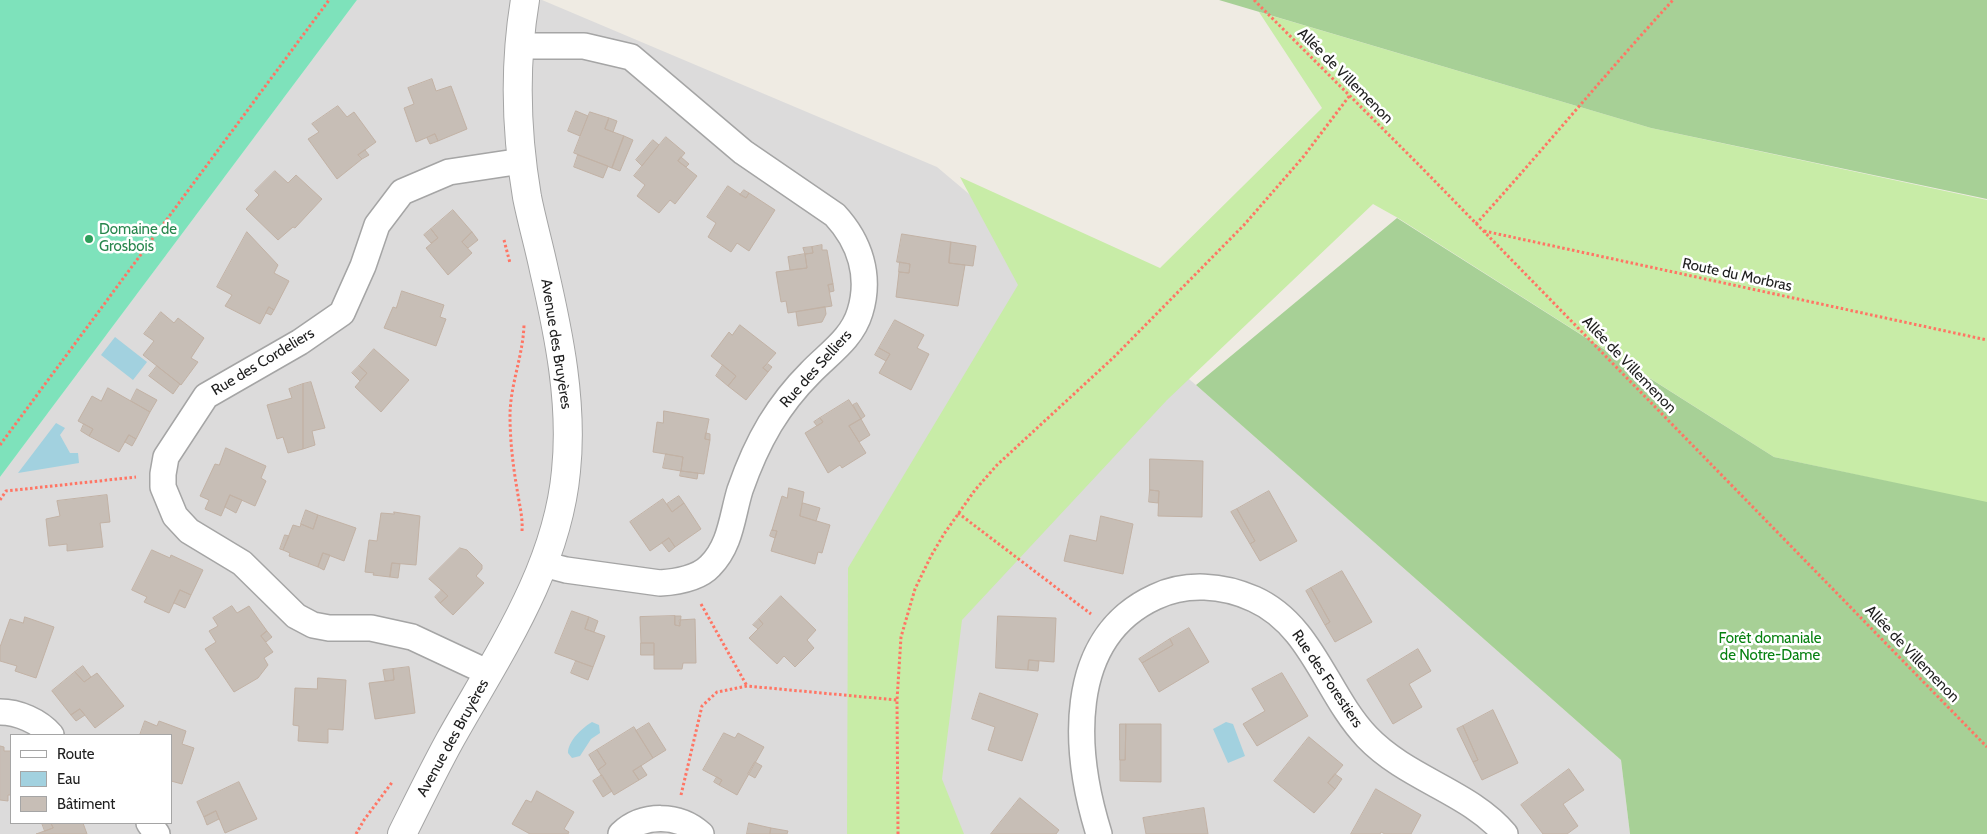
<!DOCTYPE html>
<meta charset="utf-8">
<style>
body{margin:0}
#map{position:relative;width:1987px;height:834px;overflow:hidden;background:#efebe3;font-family:Cabin,sans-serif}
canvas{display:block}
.legend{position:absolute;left:10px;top:734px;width:162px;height:90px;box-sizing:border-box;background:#fff;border:1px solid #a5a5a5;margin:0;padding:6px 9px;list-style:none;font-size:15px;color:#1e1e1e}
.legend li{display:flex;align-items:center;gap:10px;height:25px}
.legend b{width:25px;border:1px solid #a5a5a5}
</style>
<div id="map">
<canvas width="1987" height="834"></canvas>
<ul class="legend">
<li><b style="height:6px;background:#fff"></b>Route</li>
<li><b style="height:14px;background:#a2d1df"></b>Eau</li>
<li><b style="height:14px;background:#c7beb6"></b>Bâtiment</li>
</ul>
</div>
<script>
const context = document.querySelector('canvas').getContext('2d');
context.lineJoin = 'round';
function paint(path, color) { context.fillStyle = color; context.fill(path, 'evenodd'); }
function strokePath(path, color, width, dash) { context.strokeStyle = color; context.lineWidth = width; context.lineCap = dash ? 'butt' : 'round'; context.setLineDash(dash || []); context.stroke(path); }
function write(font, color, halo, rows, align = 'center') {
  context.font = font + ' Cabin,sans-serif'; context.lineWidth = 5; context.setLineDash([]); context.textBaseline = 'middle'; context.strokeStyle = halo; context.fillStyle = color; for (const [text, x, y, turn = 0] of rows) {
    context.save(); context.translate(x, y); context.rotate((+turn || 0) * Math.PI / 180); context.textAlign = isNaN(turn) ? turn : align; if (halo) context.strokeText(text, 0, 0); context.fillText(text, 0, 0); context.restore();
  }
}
paint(new Path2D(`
 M357,0H542L937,167L1196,385L1621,760L1630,834H0V477ZM11,735H171V823H11Z`), '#dcdbdb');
paint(new Path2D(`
 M1259,12L1651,128L1987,200V503L1774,457L1398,218L1373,204L1167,400L962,620L942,779L964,834H847L848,568L1018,285L960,177L1160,268L1322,108Z`), '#c8eca7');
paint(new Path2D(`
 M1219,0H1987V199L1651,128Z
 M1397,218L1774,457L1987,502V834H1630L1621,760L1196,385Z`), '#a7d096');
paint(new Path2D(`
 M0,0H357L0,477Z`), '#7ee2bb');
paint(new Path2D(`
 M115,337L147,362L133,380L101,355Z
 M56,423L65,428L60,435L70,453H78L79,463L18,473Z
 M592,722L599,725L600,733L591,739L580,756L572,758L568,753C568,741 582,728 592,722Z
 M1226,722L1233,724L1245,756L1228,763L1213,729Z`), '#a2d1df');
const building = new Path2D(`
 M432,79L436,91L451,86L467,129L438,141L435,134L416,142L404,108L414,104L408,88Z
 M338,106L347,117L354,112L376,142L358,155L362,159L337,179L308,139L319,132L312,124Z
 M576,111L588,116L580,136L568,131Z
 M590,112L609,118L605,129L624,136L612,168L574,153Z
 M609,118L617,121L613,132L605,129Z
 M435,134L438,141L430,144L427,138Z
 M624,136L633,140L620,171L612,168Z
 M666,137L685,153L678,161L697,176L675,204L670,200L659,213L637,196L645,185L634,176Z
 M653,140L659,145L642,166L636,160Z
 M365,150L369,155L362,159L358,155Z
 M578,155L608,166L603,178L574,167Z
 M681,157L689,164L686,167L678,161Z
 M275,171L288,183L296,175L322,199L295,228L293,227L278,240L246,209L259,195L255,191Z
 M728,186L746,198L749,193L775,210L749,251L737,243L731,252L708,237L716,223L707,217Z
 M744,190L749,193L746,198L740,195Z
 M453,210L472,232L462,242L472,253L448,275L426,248L438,238L431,229Z
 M431,229L438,238L431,243L424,235Z
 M247,232L278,265L274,273L289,281L274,310L269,307L260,324L225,306L232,295L217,287Z
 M472,232L478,240L468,248L462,242Z
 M902,234L951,242L949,263L965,265L958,306L896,297L899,272L909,273L910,264L897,262Z
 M951,242L976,246L973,266L949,263Z
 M822,245V250H827L833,284L828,285L832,306L788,313L786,301L781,302L776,272L807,268L805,254L813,253L812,247Z
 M812,247L813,253L805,254L803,248Z
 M805,254L807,268L790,270L788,257Z
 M900,262L910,264L909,273L899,272Z
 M833,284L834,291L830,292L828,285Z
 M402,291L444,305L440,317L446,319L436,346L384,328L393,307L396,308Z
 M269,307L274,310L271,315L266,313Z
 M825,307L826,314L822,322L798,326L796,312Z
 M161,312L174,323L178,318L204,338L191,358L198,362L181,385L143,355L154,341L144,334Z
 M895,320L924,335L917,348L929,354L911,390L879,373L890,354L879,348Z
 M740,325L776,353L763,368L768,372L746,400L728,386L736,376L711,356L729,332L732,335Z
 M879,348L890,354L886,361L875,355Z
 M374,349L409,380L381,412L355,387L367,373L359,366Z
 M768,364L772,367L768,372L763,368Z
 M723,365L736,376L728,386L716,376Z
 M157,366L180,384L173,394L149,376Z
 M359,366L367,373L360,381L352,373Z
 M311,382L325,428L312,431L315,445L303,449V384Z
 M303,384V449L288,453L283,437L277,439L267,405L292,398L289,389Z
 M108,388L150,412L136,439L129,435L119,452L89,436L93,429L78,421L92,396L101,401Z
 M137,389L157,400L150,412L131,401Z
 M849,400L861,419L849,426L866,453L842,468L840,465L828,473L805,433L823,422L820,418Z
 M857,403L865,416L861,419L853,405Z
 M664,411L709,419L705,439L710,440L704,474L681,471L683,457L653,452L657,422L663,423Z
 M820,418L823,422L817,426L814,422Z
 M861,419L870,435L859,442L849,426Z
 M84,424L93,429L89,436L81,431Z
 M706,433L710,434V440L705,439Z
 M129,435L136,439L132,446L125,442Z
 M226,448L266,466L261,478L266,481L255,506L230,495L221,516L205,509L209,500L200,496L215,464L219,465Z
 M666,454L683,457L681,471L663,468Z
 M1150,459L1203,461L1202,517L1158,516L1159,491L1150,490Z
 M681,471L698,473L697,479L680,476Z
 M789,488L804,492L800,516L830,525L822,553L818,552L815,564L771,551L777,531L772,530L782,496L787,498Z
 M1150,490L1159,491L1158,503L1149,502Z
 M1269,491L1297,541L1260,561L1250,544L1255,541L1237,509Z
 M107,495L110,522L100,523L103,547L67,551V544L49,546L46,519L60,516L57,501Z
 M230,495L242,500L236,513L225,507Z
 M679,496L684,503L672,512L667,504Z
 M663,499L672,512L684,503L701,529L675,547L669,538L650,551L630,522Z
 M803,503L820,508L816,521L800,516Z
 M1237,509L1255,541L1250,544L1231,512Z
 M306,510L318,515L313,529L301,524Z
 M394,512L420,516L416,565L392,563L390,577L373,575L374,573L365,572L369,540L377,541L381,513L394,514Z
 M318,515L356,528L344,561L323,553L318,567L289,556L290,553L283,550L293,525L300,527L301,524L313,529Z
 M1101,516L1133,524L1123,574L1064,561L1070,535L1096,541Z
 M772,530L777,531L775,538L770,536Z
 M285,535L289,536L283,550L280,549Z
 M669,538L675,547L669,552L662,543Z
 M460,548L467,550L482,565V569L476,576L484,583L453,615L440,603L448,596L429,579Z
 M152,550L170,558L171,555L203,570L191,595L180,590L169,613L144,602L147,597L132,590Z
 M323,553L330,555L324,570L318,567Z
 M392,563L400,564L398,578L390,577Z
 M1342,571L1372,622L1335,642L1325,625L1330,622L1311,588Z
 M1311,588L1330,622L1325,625L1306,591Z
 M180,590L191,595L185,608L174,603Z
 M442,590L448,596L440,603L435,597Z
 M781,596L816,630L807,640L814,648L795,667L784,656L777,664L749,638L763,624L759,619Z
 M232,606L237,613L249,606L267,631L261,636L273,652L264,658L268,665L258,678L234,692L205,649L216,642L209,631L218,626L213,618Z
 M572,611L589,617L585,629L605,636L593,667L555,653Z
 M675,616V625L680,626L679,620L695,619L696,663H683L682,669H654V643H641L640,617Z
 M675,616H681L680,626L675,625Z
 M998,616L1056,618L1054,662L1029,660L1028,670L996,668Z
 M25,617L54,627L36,678L15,671L17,666L0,661V647L10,619L23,623Z
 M589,617L598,621L594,632L585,629Z
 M759,619L763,624L758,629L753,625Z
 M1189,628L1209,662L1159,692L1142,663L1173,645L1170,639Z
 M267,631L272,637L266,642L261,636Z
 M1170,639L1173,645L1142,663L1139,659Z
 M641,643H654V655H641Z
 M1418,649L1431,671L1409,684L1422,707L1393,724L1367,680Z
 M1029,660L1039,661L1038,671L1028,670Z
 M576,661L593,667L588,680L571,673Z
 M83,666L91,677L84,682L75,672Z
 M409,667L415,713L375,719L369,683L394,680L393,669Z
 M393,669L394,680L385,681L383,670Z
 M75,672L84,682L97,673L124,706L95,728L80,709L71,715L52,691Z
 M1282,673L1308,716L1257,746L1243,724L1265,711L1252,689Z
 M318,678L346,680L343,730L328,729V743L298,741L299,726L293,725L295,688L317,689Z
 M980,693L1038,714L1022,761L988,750L995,727L972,719Z
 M80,709L85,715L76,721L71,715Z
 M1493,710L1518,763L1482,780L1473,762L1478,760L1463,726Z
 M145,721L157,726L159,721L186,731L182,744L194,748L182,784L171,781V735H140Z
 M649,723L666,750L653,758L636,731Z
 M1120,724H1126L1125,760H1120Z
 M1126,724H1161V782L1120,781V760H1125Z
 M1463,726L1478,760L1473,762L1457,729Z
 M634,727L653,758L633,771L639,780L614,795L598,770L606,764L597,750Z
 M724,733L735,738L738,733L764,747L737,795L719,785L722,780L703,770Z
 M1309,737L1343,765L1328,783L1335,789L1314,813L1274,781Z
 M0,746L4,747V751H11V795H8V801L0,800Z
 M597,750L606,764L598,770L589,755Z
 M755,762L762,766L755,778L748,774Z
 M641,766L647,775L639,780L633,771Z
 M1569,769L1584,790L1563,804L1578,826L1567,834H1543L1521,805Z
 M1335,774L1342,779L1335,789L1328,783Z
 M602,775L612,791L603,797L593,781Z
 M717,777L722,780L719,785L714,782Z
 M239,782L257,819L225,833L216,811L204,817L197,802Z
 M1376,789L1421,815L1411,834H1385L1381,832L1380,834H1351Z
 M537,791L574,812L564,829L569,832L568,834H530L512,824L526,800L531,802Z
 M1020,798L1059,830L1056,834H991Z
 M1204,808L1208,834H1146L1143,818Z
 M216,811L219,819L207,825L204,817Z
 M42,823H51L53,828L45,831Z
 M51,823H83L87,834H36L53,828Z
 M749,823L771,828L770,834H747Z
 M771,828L788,831L787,834H770Z`);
paint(building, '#c7beb6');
strokePath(building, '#c2b2a5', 1);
const minor = new Path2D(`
 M519,46H584L631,57L743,152L835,215C860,242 871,276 860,312C852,339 828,354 810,373C795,388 781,406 770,424C758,444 748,467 740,490C732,516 731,545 710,566C699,578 676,582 660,583L566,570L543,564
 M489,673L412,637L371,628H329L313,625L296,616L242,563L189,531L175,516L163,487V474L166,457L206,396L300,342L342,313L363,266L377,225L402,192L449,172L522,161
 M0,712C18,712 39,721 51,735
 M149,823L157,834
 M621,834C643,813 679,814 701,834
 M1099,834C1074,754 1064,639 1155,597C1186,582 1223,585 1254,599C1312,625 1326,694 1367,737C1407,779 1470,792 1505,834`);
const tertiary = new Path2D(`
 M402,834C418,802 433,771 450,740C497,656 557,570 566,471C573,404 559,335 544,270C539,246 532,222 527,197C516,132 514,66 525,0`);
strokePath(minor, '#a5a5a5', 28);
strokePath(tertiary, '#a5a5a5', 30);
strokePath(new Path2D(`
 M1254,0L1421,167L1987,747
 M1476,224C1543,150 1606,73 1673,0
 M1484,231L1987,340
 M504,240L510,263
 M0,445L329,0
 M0,500L6,491L136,477
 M958,513L1091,614
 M522,531C523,517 519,503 517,489C513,466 510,440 510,416C510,385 523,356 524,325
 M701,604L747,686
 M681,795L702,706L717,692L747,686L897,700
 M356,834L364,820L393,781
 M898,834L897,700L901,637L915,589L931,556L944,534L975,490L997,465L1114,357L1244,225L1304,156L1350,95`), '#ff7564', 3, [2.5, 2.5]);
strokePath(minor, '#fff', 25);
strokePath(tertiary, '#fff', 28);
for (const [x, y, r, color] of [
 [89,239,5,"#2e9e5b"]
]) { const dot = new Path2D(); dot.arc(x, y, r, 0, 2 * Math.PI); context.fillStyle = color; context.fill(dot); strokePath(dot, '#fff', 2); }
write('15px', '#1e1e1e', '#fff', [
 ["Allée de Villemenon",1345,76,45],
 ["Route du Morbras",1737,275,12],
 ["Avenue des Bruyères",556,344,81],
 ["Rue des Cordeliers",263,362,-31],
 ["Allée de Villemenon",1629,365,46],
 ["Rue des Selliers",816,369,-48],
 ["Allée de Villemenon",1912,654,46],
 ["Rue des Forestiers",1327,679,56],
 ["Avenue des Bruyères",453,738,-61]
]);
write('15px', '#27864d', '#fff', [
 ["Domaine de",99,230],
 ["Grosbois",99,247]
], 'left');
write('15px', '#078111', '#fff', [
 ["Forêt domaniale",1770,639],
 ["de Notre-Dame",1770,656]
]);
</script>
